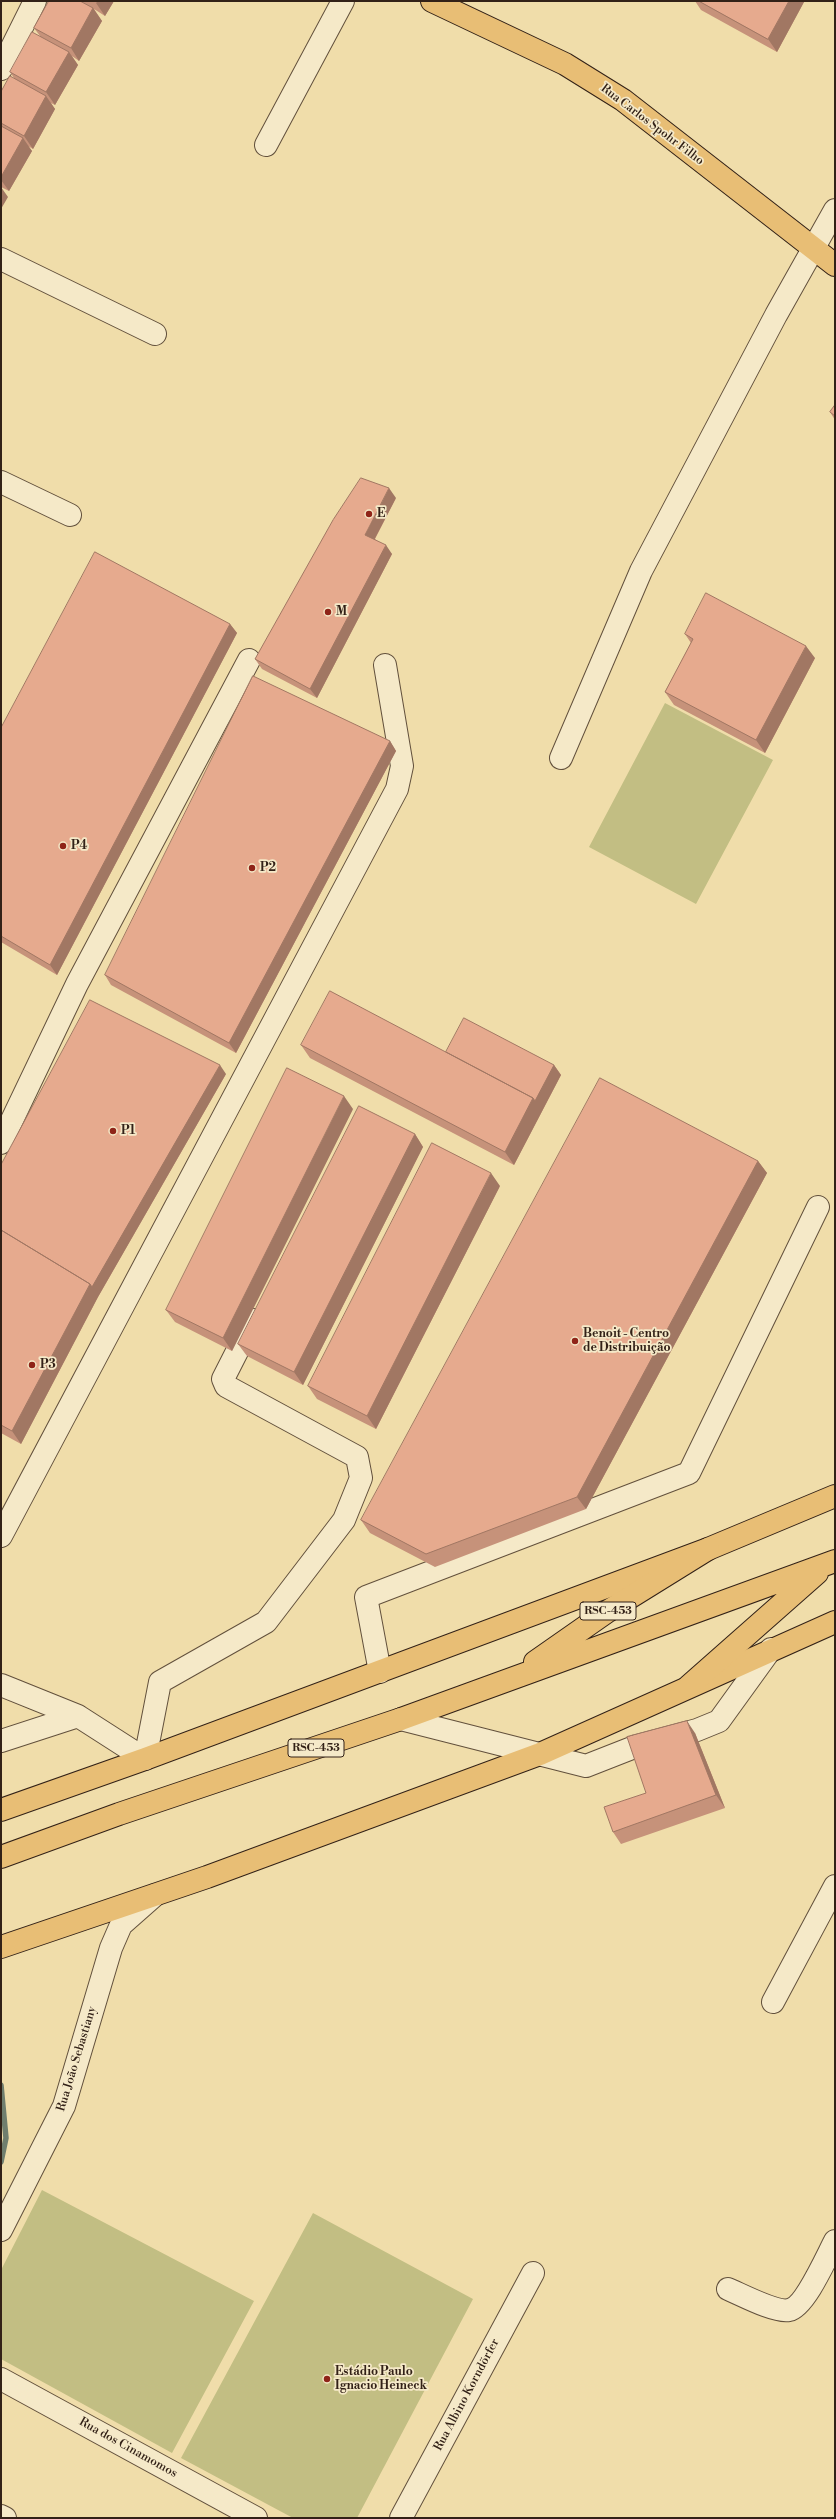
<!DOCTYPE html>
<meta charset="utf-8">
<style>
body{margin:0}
#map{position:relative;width:836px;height:2519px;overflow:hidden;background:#f0ddaa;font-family:"Libre Bodoni",serif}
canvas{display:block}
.frame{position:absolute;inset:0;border:2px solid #322117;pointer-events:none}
</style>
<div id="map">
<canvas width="836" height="2519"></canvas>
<div class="frame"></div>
</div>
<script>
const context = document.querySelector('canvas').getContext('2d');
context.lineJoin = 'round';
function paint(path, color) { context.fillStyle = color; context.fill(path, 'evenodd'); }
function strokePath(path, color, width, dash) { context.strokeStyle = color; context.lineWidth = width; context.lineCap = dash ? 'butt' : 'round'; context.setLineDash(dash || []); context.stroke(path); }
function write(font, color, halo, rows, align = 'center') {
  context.font = font + ' "Libre Bodoni",serif'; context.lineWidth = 3.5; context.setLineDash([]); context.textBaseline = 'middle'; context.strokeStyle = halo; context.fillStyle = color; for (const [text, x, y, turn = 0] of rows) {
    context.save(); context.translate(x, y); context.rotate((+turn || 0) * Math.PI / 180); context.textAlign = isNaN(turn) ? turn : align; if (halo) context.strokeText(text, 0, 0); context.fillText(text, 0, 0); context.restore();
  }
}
paint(new Path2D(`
 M665,703L773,760L696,904L589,847Z
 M42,2190L254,2301L172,2453L1,2359V2270Z
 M313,2213L473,2299L357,2518H293L181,2458Z`), '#c2be83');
strokePath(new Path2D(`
 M1,2085L6,2138L1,2162`), '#707e6e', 5.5);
const minor = new Path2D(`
 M1,69L35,1
 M266,145L343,1
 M1,259L155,334
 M1,482L70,515
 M561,758L641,571L776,315L835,210
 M1,1143L77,984L249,660
 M1,1536L397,789L402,766L385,665
 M380,1672L366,1597L689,1473L818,1207
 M1,1685L78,1716L145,1759L160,1682L266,1622L344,1520L361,1478L357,1457L226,1386L223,1379L253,1320
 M401,1719L586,1766L637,1746L697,1730L719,1721L771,1649
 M1,1741L78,1716
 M773,2002L835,1886
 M1,2230L64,2106L111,1948L121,1925L155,1895
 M728,2289C742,2295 776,2313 789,2310C805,2307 827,2256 835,2241
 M1,2379L256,2518
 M1,2516L5,2518
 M401,2518L533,2273`);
const major = new Path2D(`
 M432,1L565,64L623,100L835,265
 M1,1810L145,1759L708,1549L835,1496
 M1,1947L207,1877L540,1754L835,1622`);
const highway = new Path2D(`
 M535,1662L608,1611L708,1549
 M689,1686L817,1573
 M1,1857L119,1814L401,1719L835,1561`);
strokePath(minor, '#62503c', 24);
strokePath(major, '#322117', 24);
strokePath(highway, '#322117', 24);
strokePath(minor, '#f5e9c8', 22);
strokePath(major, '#e8be75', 22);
strokePath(highway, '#e8be75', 22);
paint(new Path2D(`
 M49,1H114L105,16L94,9L102,21L79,61L72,56L78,65L55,105L51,103L55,109L33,149L28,146L32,151L9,191L1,187V92L14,78L10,72L40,36L34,28Z
 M695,1H803L804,2L777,52L701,10Z
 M835,405V420L830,412Z
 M396,498L375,539L392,554L317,698L262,669L255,659Z
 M230,624L237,633L57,975L1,942V728Z
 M685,634L815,658L765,753L674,705L665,692L691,643Z
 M390,741L396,751L236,1053L111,985L105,975Z
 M301,1045L446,1052L554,1065L561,1075L514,1165L310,1058Z
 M226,1074L98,1297L21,1444L1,1433V1165Z
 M353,1109L232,1351L175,1322L166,1310Z
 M415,1134L423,1147L303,1385L247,1356L238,1344Z
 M758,1161L767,1173L586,1509L435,1567L370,1533L361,1520Z
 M500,1186L376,1429L317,1399L308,1386Z
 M695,1733L725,1808L621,1844L613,1832L646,1793Z`), '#c6927a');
paint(new Path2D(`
 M98,1H114L105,16L96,3Z
 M789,1H803L804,2L777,52L768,39Z
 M93,8L102,21L79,61L71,48Z
 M69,52L78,65L55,105L46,92Z
 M46,96L55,109L33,149L24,136Z
 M23,138L32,151L9,191L1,180V177Z
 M1,187L8,197L1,209Z
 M389,488L396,498L372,544L365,535Z
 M386,545L392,554L317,698L310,689Z
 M230,624L237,633L57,975L50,965Z
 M806,646L815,658L765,753L756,740Z
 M390,741L396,751L236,1053L229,1043Z
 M220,1065L226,1074L98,1297L21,1444L12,1431L90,1284Z
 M554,1065L561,1075L514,1165L505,1152L533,1098Z
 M344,1096L353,1109L232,1351L223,1338Z
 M415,1134L423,1147L303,1385L294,1372Z
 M758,1161L767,1173L586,1509L577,1497Z
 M491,1173L500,1186L376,1429L367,1416Z
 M687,1721L695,1733L725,1808L716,1795Z`), '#a17763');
const building = new Path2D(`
 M49,1H80L93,8L71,48L34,28Z
 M699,1H789L768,39Z
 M32,32L69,52L46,92L10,72Z
 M10,76L46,96L24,136L1,123V92Z
 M1,126L23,138L1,177Z
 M835,405V416L830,412Z
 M361,478L389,488L365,535L386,545L310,689L255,659L333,520Z
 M95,552L230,624L50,965L1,936V728Z
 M706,593L806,646L756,740L665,692L693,639L685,634Z
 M253,676L390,741L229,1043L105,975Z
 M330,991L533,1098L505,1152L301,1045Z
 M90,1000L220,1065L92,1287L90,1284L1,1230V1165Z
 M464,1018L554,1065L535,1101L533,1098L446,1052Z
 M287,1068L344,1096L223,1338L166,1310Z
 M600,1078L758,1161L577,1497L426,1554L361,1520Z
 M359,1106L415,1134L294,1372L238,1344Z
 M432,1143L491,1173L367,1416L308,1386Z
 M1,1230L90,1284L12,1431L1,1425Z
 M687,1721L716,1795L613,1832L604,1807L646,1793L627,1737Z`);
paint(building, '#e6aa8e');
strokePath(building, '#a17763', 1);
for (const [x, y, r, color] of [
 [369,514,4,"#8f2418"],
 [328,612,4,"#8f2418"],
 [63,846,4,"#8f2418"],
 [252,868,4,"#8f2418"],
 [113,1131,4,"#8f2418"],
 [575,1341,4,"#8f2418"],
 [32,1365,4,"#8f2418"],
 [327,2379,4,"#8f2418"]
]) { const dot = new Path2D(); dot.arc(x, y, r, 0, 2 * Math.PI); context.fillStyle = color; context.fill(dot); strokePath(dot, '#f5e9c8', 1.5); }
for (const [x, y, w] of [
 [608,1611,56],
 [316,1748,56]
]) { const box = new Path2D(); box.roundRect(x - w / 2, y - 9, w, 18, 3); context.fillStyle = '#f5e9c8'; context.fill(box); strokePath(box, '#322117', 1); }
write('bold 11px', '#322117', null, [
 ["RSC-453",608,1611],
 ["RSC-453",316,1748]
]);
write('12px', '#322117', '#f5e9c8', [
 ["Rua Carlos Spohr Filho",652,125,37],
 ["Rua João Sebastiany",77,2059,-73],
 ["Rua Albino Korndörfer",467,2395,-62],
 ["Rua dos Cinamomos",128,2448,29]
]);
write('bold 12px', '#322117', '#f5e9c8', [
 ["E",377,514],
 ["M",336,612],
 ["P4",71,846],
 ["P2",260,868],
 ["P1",121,1131],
 ["Benoit - Centro",583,1334],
 ["de Distribuição",583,1348],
 ["P3",40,1365],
 ["Estádio Paulo",335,2372],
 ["Ignacio Heineck",335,2386]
], 'left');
</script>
